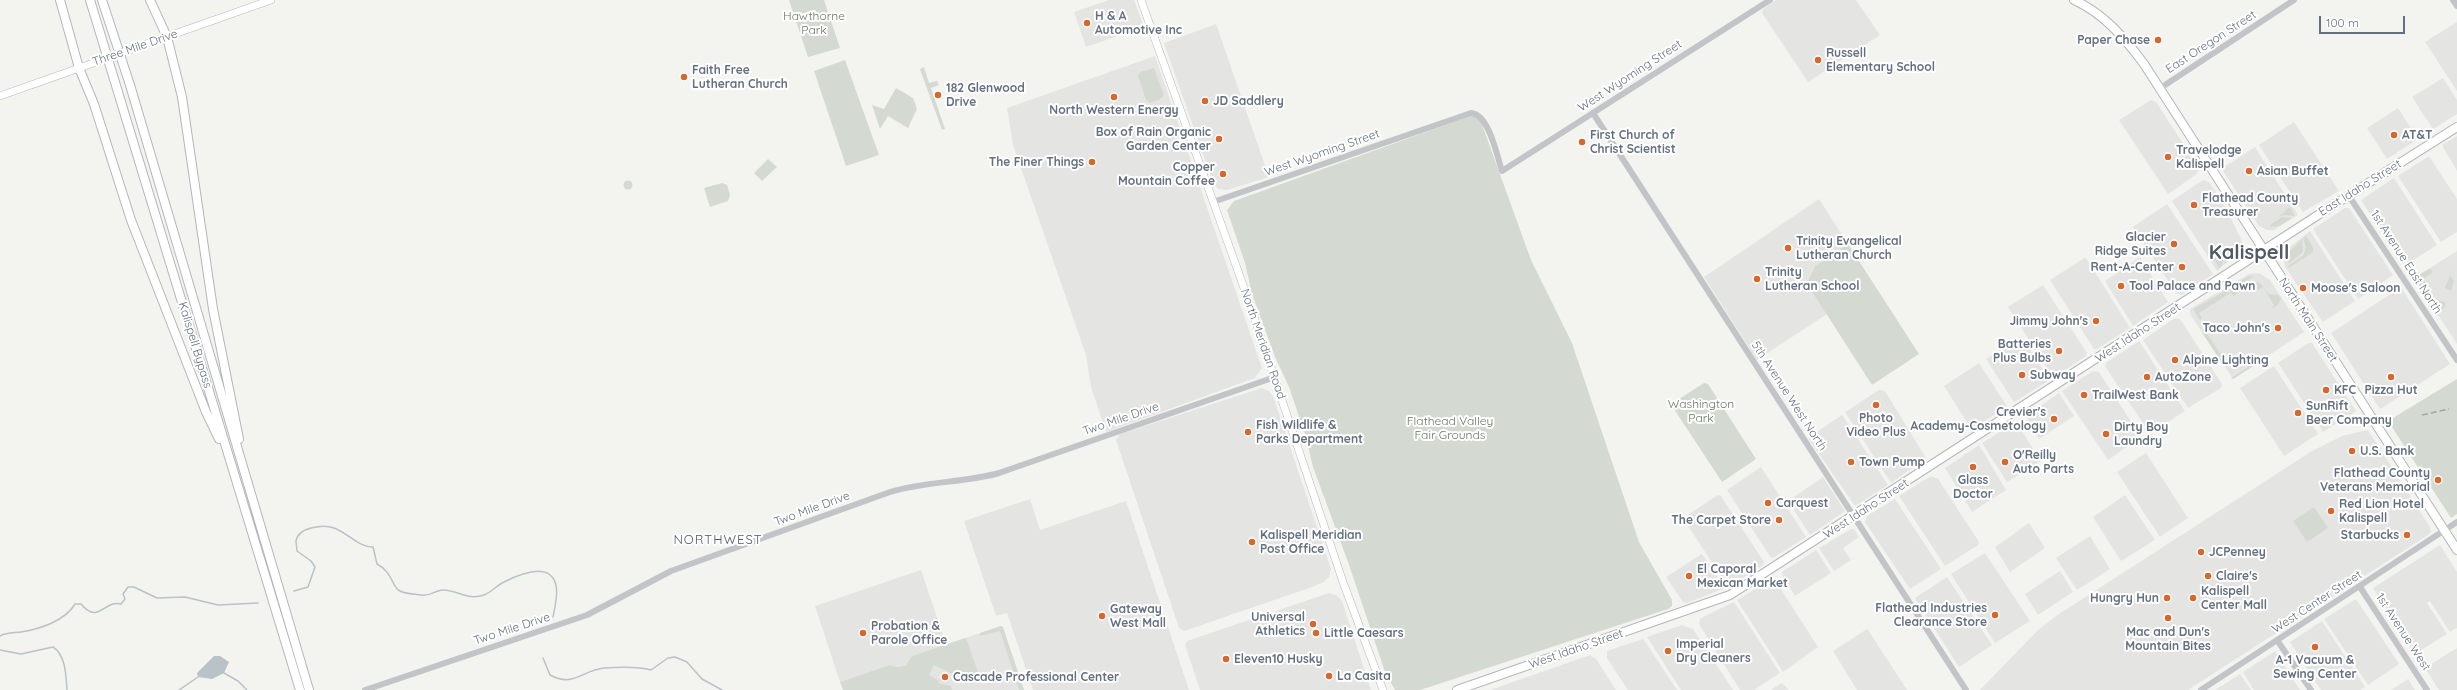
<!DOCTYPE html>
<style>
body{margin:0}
#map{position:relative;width:2457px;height:690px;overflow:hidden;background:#f3f4f0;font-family:Quicksand,sans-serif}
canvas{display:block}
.scale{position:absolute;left:2319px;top:16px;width:86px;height:18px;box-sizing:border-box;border:2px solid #64707f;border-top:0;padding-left:5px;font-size:12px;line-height:14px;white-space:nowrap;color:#64707f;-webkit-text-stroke:3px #fff;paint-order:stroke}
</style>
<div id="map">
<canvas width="2457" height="690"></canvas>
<div class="scale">100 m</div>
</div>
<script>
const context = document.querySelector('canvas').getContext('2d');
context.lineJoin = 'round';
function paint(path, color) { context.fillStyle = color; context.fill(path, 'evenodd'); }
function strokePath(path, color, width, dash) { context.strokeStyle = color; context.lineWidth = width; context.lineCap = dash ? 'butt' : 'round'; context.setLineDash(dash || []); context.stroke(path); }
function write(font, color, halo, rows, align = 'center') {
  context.font = font + ' Quicksand,sans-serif'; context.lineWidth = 4; context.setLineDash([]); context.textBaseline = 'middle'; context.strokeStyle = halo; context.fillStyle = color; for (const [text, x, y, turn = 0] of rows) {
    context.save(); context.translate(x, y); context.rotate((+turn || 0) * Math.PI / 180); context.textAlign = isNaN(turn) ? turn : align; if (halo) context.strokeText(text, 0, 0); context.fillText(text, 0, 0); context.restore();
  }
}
paint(new Path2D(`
 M1109,0H1134L1144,27L1086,47L1074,12Z
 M1776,0H1856L1880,35L1808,82L1762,13L1763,9Z
 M2457,22V91L2425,42Z
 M1216,24L1269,177L1227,190L1218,189L1213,183L1164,43Z
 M1155,56L1262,368L1255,378L1106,432L1091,387L1086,355L1013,145L1007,108Z
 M2443,78L2457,100V114L2433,129L2412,97Z
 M2151,100L2156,102L2199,168L2197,174L2168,194L2119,120Z
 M2398,108L2418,139L2387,159L2367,128Z
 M2294,122L2339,191L2303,212L2259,145Z
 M2457,136V171L2442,145Z
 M2255,147L2298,215L2274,230H2267L2259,226L2223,171L2224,167Z
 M2429,156L2457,199V232L2441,242L2398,176Z
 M2394,178L2437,245L2404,266L2361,200Z
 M2203,180L2209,182L2226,208L2241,239L2242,244L2238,253L2217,271L2172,201Z
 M1819,199L1848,244L1815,266L1808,281L1827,314L1757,360L1704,277Z
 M2167,204L2213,274L2181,295L2176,293L2133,227Z
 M2345,208H2349L2393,275L2358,299L2313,229Z
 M2310,231L2355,301L2323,322L2285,267L2284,260L2290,247Z
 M2457,251V344L2414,278Z
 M2140,257L2168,302L2133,326L2105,281Z
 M2084,258H2086L2130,328L2097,349H2094L2050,280Z
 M2259,273L2270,280L2304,332L2233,379L2190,314V309L2249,274Z
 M2043,285L2087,353L2086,356L2053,378L2008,307Z
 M2401,287L2450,364L2380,409L2331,333Z
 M2175,318L2180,319L2222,384L2221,388L2188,408L2143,340Z
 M2021,336L2050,380L2014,402L1986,359Z
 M2139,341L2185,411L2150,434L2105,366L2106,363Z
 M2308,343H2312L2356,411L2323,432L2278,363Z
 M1979,363L2007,406L1972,430L1944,386Z
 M2274,366L2318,434L2284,456L2240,388Z
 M2093,371L2099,372L2141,437L2108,460L2062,391Z
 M1262,388L1269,391L1273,396L1331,569L1329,577L1324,582L1312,587L1184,631L1179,628L1116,440L1120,434Z
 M1879,390L1885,391L1926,458L1891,483L1845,412Z
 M2059,393L2074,416L2039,439L2026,416Z
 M1842,415L1888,485L1855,506L1808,438Z
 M2014,423L2018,425L2041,461L2007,482L1982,443Z
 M2368,430L2430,527L2431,532L2428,535L2188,690H1980L2038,630L2059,614L2312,451L2342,436Z
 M1979,445L2006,490L1972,512L1945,468Z
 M2146,453L2188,518L2160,537L2117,472Z
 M1761,467L1806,537L1773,558H1771L1727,490Z
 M1931,476L1938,479L1979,542L1978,545L1945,566L1899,496Z
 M1823,477L1845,511L1810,535L1788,501Z
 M1718,495L1721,496L1764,562L1763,565L1728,587L1683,518Z
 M2125,495L2155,540L2121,561L2093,517Z
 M1030,499L1040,530L1126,501L1189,690H1033L1007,613L996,616L964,521Z
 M1895,499L1941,569L1910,589L1865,522L1867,516Z
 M2029,523L2045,548L2010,572L1995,547Z
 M1851,529H1854L1859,537L1843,548L1851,560L1834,571L1819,548Z
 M2090,536L2110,569L2077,590L2056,558Z
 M2440,545L2457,572V628L2450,632L2430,601L2427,603L2447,634L2415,654L2373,588Z
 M1816,550L1831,573L1795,596L1783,577L1782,572Z
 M1985,553L2030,621L1995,643L1951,574Z
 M1702,554L1725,588L1687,603L1683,602L1666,577Z
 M921,570L946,644L1002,626L1024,690H924L912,656L906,665L899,667L889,665L840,682L815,606Z
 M2060,571L2073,592L2038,615L2025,594Z
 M1947,577L1992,645L1959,667L1915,598Z
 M1772,579L1775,580L1818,647L1783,672L1737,600Z
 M1329,593L1336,595L1342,601L1371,690H1200L1185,645L1187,641Z
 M2356,599L2399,664L2368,685L2324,619Z
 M1734,602L1780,673L1754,690H1740L1699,624L1700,619L1709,614Z
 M2322,621L2365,687L2360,690H2321L2290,642Z
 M1682,625L1693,629L1733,690H1681L1647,637Z
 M1867,629L1868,630L1907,690H1857L1833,651Z
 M1643,639L1644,640L1677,690H1628L1607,658V651Z
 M2457,648V690H2439L2425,668Z
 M2275,651L2300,690H2254L2243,672Z
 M1590,655L1596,659L1616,690H1490Z
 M2240,674L2251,690H2215Z
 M2408,679L2415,690H2391Z
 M1782,683L1789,690H1771L1778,685Z`), '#e4e5e3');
paint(new Path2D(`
 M789,0H824L840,48L808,57Z
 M845,60L879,155L846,166L814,71Z
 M924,67L929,83L937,81L939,85L931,88L945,129L942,130L920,69Z
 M1154,68L1164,95L1159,100L1150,103L1146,100L1138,76L1140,72Z
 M896,88L913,98L917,109L908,128L888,116L880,129L872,105L884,109Z
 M1473,115L1480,119L1531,260L1572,343L1639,542L1672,600V606L1668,609L1420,690H1395L1385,672L1348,562L1313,467L1306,437L1289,387L1275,357L1252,294L1245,263L1227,210L1234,201Z
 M768,159L777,167L762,181L754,173Z
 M623.5 185a4.5 4.5 0 1 1 9 0a4.5 4.5 0 1 1-9 0Z
 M722,183L727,185L730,195L728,201L710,207L704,188Z
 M2290,207L2295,216L2283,215L2277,218Z
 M2282,217L2292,218L2279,226L2270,227L2271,224Z
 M2306,236L2313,247V252L2289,268L2288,266L2303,256L2306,248L2303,238Z
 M2302,239L2303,252L2288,264L2290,251Z
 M2240,242L2236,253L2224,264L2229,250Z
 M1848,244L1919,354L1872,385L1811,290L1808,281L1815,266Z
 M2226,247L2222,265L2219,268L2212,256Z
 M2431,268L2432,273L2423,279L2427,286L2424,293L2414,278Z
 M2450,275L2454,281L2451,291L2445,288Z
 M2249,276H2254L2237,287L2233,286Z
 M2251,282L2260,283L2269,294L2278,295L2281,299L2278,305L2271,309L2274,305L2263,287L2258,290L2252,284L2233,296L2229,289L2237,291Z
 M2227,290L2232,297L2229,294L2199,313L2202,318L2200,320L2193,309Z
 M2439,300L2446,303L2444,308L2437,313L2433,306Z
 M2204,329L2227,364L2222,363L2203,334Z
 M2262,358L2263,360L2233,379L2231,378Z
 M2457,379V514L2451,518L2388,421Z
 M1704,383L1708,384L1756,459L1722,482L1672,406L1673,403Z
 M2314,507L2328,528L2307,542L2293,521Z
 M1001,626L1003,627L1024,690H1019L1000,631L980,636V633Z
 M966,638L979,675L978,681L975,682L966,676L961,678L934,665L929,675L939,681L938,683L951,686L952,690H843L840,682L889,665L899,667L906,665L912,656Z`), '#d4dad1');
paint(new Path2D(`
 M214,656H220L229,662L224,673L212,679L198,677L197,673Z`), '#b9c2c7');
strokePath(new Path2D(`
 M294,591L308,587L315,567L311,561L297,551C297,548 296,544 296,541C298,527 324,524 334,528C348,533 358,547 373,547L377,564C393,572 392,588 400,591C405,594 415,594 421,595C430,597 435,590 443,590C458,590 468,601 484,595C492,592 497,585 504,582C516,576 543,564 553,578C560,588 555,606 553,617
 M0,636C7,632 14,633 21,632C40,629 65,621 75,604H81C99,625 103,600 121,604L125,599L123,594L128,587H134L157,598L185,597L218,605L258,603
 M0,650L21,654L53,647C66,655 66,677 67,690
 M543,658L550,675C574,688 582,670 604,668C619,667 637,666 651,670L668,658L675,657L687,662L702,679L722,690
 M224,673L238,681L247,690
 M179,690L198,677`), '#b9c2c7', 1.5);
const secondary = new Path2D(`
 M1141,0L1248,299L1343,582L1383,690
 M129,50L271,0
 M0,96L99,61`);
const primary = new Path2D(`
 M2074,0C2104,14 2124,37 2144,64L2457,550`);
const trunk = new Path2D(`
 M60,0L79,68L94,104L131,220L206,412L219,439
 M90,0L300,690
 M102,0L130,85L309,690
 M150,0L167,37L182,97L213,309L239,439
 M1457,690L1730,595L2332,206L2457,127`);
strokePath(secondary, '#b4b7bc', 8);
strokePath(primary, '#b2b6b9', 10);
strokePath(trunk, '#b4b6b9', 10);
strokePath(new Path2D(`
 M2453,0L2457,6
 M2159,89L2294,0
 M1593,113L1966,690
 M2349,196L2457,360
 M1213,202L1471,113C1489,114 1497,156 1502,171L1770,0
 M2360,587L2427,690
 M2277,640L2311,690
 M365,690L587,615L671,571L890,492C926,481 963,483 999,473L1275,377
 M2201,690L2457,522`), '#c2c4c8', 6);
strokePath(secondary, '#fff', 7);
strokePath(primary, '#fff', 8);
strokePath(trunk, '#fff', 8);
strokePath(new Path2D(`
 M2422,415L2449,409`), '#a2a6ac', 1.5, [6, 3]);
const secondaryBridge = new Path2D(`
 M99,61L129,50`);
strokePath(secondaryBridge, '#b4b7bc', 8, []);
strokePath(secondaryBridge, '#fff', 7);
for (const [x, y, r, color] of [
 [1087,23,4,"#d7672c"],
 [2158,40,4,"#d7672c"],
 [1818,60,4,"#d7672c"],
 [684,77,4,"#d7672c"],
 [938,95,4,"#d7672c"],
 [1114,97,4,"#d7672c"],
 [1205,101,4,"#d7672c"],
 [2394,135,4,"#d7672c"],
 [1219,139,4,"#d7672c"],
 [1582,142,4,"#d7672c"],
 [2168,157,4,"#d7672c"],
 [1092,162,4,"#d7672c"],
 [2249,171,4,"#d7672c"],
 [1223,174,4,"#d7672c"],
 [2194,205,4,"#d7672c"],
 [2174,244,4,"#d7672c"],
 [1788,248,4,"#d7672c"],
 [2182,267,4,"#d7672c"],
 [1757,279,4,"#d7672c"],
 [2121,286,4,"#d7672c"],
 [2303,288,4,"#d7672c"],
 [2096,321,4,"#d7672c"],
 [2278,328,4,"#d7672c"],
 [2059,351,4,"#d7672c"],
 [2175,360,4,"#d7672c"],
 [2022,375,4,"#d7672c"],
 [2147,377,4,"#d7672c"],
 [2391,377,4,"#d7672c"],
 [2326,390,4,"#d7672c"],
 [2084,395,4,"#d7672c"],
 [1876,405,4,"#d7672c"],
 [2298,413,4,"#d7672c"],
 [2054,419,4,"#d7672c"],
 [1248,432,4,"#d7672c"],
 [2106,434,4,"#d7672c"],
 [2352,451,4,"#d7672c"],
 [1851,462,4,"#d7672c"],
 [2005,462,4,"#d7672c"],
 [1973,467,4,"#d7672c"],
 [2438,480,4,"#d7672c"],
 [1768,503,4,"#d7672c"],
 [2331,511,4,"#d7672c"],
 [1779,520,4,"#d7672c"],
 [2407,535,4,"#d7672c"],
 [1252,542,4,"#d7672c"],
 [2201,552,4,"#d7672c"],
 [1689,576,4,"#d7672c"],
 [2208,576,4,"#d7672c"],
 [2167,598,4,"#d7672c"],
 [2193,598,4,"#d7672c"],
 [1995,615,4,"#d7672c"],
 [1102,616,4,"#d7672c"],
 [2168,618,4,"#d7672c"],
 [1313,624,4,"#d7672c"],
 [863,633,4,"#d7672c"],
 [1316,633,4,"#d7672c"],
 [2315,647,4,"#d7672c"],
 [1668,651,4,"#d7672c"],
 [1226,659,4,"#d7672c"],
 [1329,676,4,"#d7672c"],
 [945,677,4,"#d7672c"]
]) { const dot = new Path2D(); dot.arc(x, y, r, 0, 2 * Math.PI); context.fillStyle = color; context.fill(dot); strokePath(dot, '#fff', 1.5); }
write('12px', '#657763', '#fff', [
 ["Hawthorne",814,16],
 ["Park",814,30],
 ["Washington",1701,404],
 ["Park",1701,418],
 ["Flathead Valley",1450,421],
 ["Fair Grounds",1450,435]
]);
write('bold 12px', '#64707f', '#fff', [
 ["H & A",1095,16],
 ["Automotive Inc",1095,30],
 ["Paper Chase",2150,40,"right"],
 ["Russell",1826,53],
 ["Elementary School",1826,67],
 ["Faith Free",692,70],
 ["Lutheran Church",692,84],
 ["182 Glenwood",946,88],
 ["Drive",946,102],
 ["JD Saddlery",1213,101],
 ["North Western Energy",1114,110,"center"],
 ["Box of Rain Organic",1211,132,"right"],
 ["Garden Center",1211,146,"right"],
 ["First Church of",1590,135],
 ["Christ Scientist",1590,149],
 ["AT&T",2402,135],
 ["Travelodge",2176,150],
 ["Kalispell",2176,164],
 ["The Finer Things",1084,162,"right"],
 ["Copper",1215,167,"right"],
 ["Mountain Coffee",1215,181,"right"],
 ["Asian Buffet",2257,171],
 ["Flathead County",2202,198],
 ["Treasurer",2202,212],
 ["Glacier",2166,237,"right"],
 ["Ridge Suites",2166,251,"right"],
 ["Trinity Evangelical",1796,241],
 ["Lutheran Church",1796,255],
 ["Rent-A-Center",2174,267,"right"],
 ["Trinity",1765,272],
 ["Lutheran School",1765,286],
 ["Tool Palace and Pawn",2129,286],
 ["Moose's Saloon",2311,288],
 ["Jimmy John's",2088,321,"right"],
 ["Taco John's",2270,328,"right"],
 ["Batteries",2051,344,"right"],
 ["Plus Bulbs",2051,358,"right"],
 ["Alpine Lighting",2183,360],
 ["Subway",2030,375],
 ["AutoZone",2155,377],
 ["KFC",2334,390],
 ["Pizza Hut",2391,390,"center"],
 ["TrailWest Bank",2092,395],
 ["SunRift",2306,406],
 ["Beer Company",2306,420],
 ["Crevier's",2046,412,"right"],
 ["Academy-Cosmetology",2046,426,"right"],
 ["Photo",1876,418,"center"],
 ["Video Plus",1876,432,"center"],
 ["Fish Wildlife &",1256,425],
 ["Parks Department",1256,439],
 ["Dirty Boy",2114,427],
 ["Laundry",2114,441],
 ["U.S. Bank",2360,451],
 ["O'Reilly",2013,455],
 ["Auto Parts",2013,469],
 ["Town Pump",1859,462],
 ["Flathead County",2430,473,"right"],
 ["Veterans Memorial",2430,487,"right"],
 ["Glass",1973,480,"center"],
 ["Doctor",1973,494,"center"],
 ["Carquest",1776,503],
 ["Red Lion Hotel",2339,504],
 ["Kalispell",2339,518],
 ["The Carpet Store",1771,520,"right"],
 ["Kalispell Meridian",1260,535],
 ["Post Office",1260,549],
 ["Starbucks",2399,535,"right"],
 ["JCPenney",2209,552],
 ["El Caporal",1697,569],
 ["Mexican Market",1697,583],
 ["Claire's",2216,576],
 ["Kalispell",2201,591],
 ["Center Mall",2201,605],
 ["Hungry Hun",2159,598,"right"],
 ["Flathead Industries",1987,608,"right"],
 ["Clearance Store",1987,622,"right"],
 ["Gateway",1110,609],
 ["West Mall",1110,623],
 ["Universal",1305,617,"right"],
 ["Athletics",1305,631,"right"],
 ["Probation &",871,626],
 ["Parole Office",871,640],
 ["Mac and Dun's",2168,632,"center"],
 ["Mountain Bites",2168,646,"center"],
 ["Little Caesars",1324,633],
 ["Imperial",1676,644],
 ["Dry Cleaners",1676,658],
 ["Eleven10 Husky",1234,659],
 ["A-1 Vacuum &",2315,660,"center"],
 ["Sewing Center",2315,674,"center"],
 ["La Casita",1337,676],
 ["Cascade Professional Center",953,677]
], 'left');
write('12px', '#64707f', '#fff', [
 ["East Oregon Street",2211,42,-33],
 ["Three Mile Drive",135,48,-19],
 ["West Wyoming Street",1630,76,-33],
 ["West Wyoming Street",1322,153,-19],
 ["East Idaho Street",2360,188,-32],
 ["1st Avenue East North",2406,262,57],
 ["North Main Street",2308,320,57],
 ["West Idaho Street",2138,333,-33],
 ["North Meridian Road",1263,344,71],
 ["Kalispell Bypass",195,345,73],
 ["5th Avenue West North",1789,396,57],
 ["Two Mile Drive",1121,419,-19],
 ["Two Mile Drive",812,509,-20],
 ["West Idaho Street",1866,509,-33],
 ["West Center Street",2317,602,-33],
 ["Two Mile Drive",512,629,-18],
 ["1st Avenue West",2403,632,57],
 ["West Idaho Street",1576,649,-19]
]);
context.letterSpacing = '1px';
write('13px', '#525a65', '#fff', [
 ["NORTHWEST",718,540]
]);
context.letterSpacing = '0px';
write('bold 20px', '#525a65', '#fff', [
 ["Kalispell",2249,253]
]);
</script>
